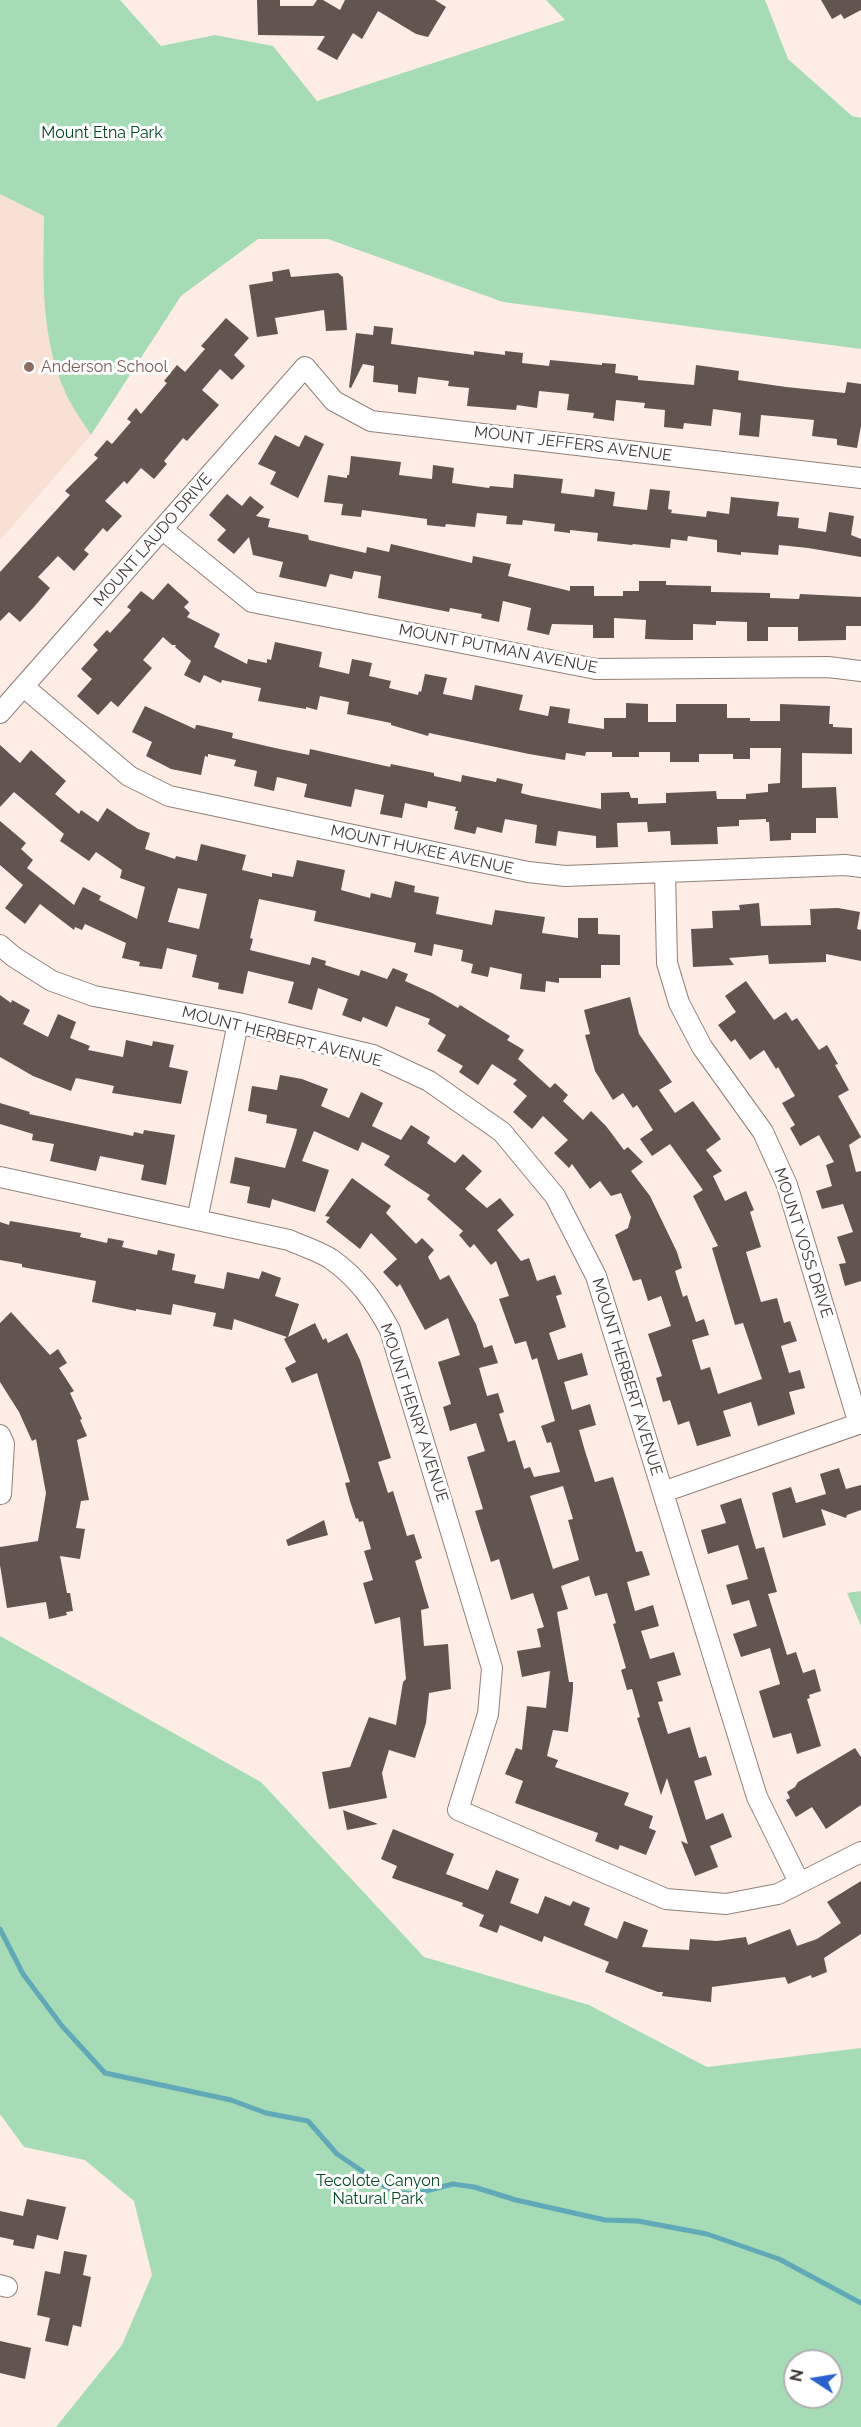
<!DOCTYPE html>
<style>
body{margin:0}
#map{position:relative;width:861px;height:2427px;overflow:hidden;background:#feede5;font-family:Raleway,sans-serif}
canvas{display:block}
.north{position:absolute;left:783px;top:2349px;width:60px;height:60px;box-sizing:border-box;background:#fff;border:2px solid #b2b0af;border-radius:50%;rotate:282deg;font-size:16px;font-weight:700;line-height:24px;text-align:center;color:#3f3936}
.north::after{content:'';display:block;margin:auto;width:21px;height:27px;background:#2661ce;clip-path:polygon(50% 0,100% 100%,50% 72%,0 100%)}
</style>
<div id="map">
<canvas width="861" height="2427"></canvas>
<div class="north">N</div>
</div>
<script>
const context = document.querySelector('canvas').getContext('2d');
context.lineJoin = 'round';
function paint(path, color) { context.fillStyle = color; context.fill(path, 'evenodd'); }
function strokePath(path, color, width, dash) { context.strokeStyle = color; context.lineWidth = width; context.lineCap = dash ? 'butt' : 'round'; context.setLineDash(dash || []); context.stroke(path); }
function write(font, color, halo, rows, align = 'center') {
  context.font = font + ' Raleway,sans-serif'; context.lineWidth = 6; context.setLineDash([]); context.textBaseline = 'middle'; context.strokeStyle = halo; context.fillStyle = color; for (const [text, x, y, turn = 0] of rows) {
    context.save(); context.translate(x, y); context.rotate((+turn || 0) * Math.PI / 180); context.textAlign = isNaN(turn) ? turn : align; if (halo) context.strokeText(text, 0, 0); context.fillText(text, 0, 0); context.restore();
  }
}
paint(new Path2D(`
 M0,194L44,216L43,258L67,396L91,435L0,540Z`), '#f8e0d5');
paint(new Path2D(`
 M0,0H120L161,46L215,35L273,46L317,101L565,20L546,0H765L788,59L852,116L861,118V349L503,302L328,239H258L181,296L91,435C83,422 73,409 67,396C40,340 43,276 44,216L0,194Z
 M861,1591V1626L847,1593Z
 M0,1636L261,1782L424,1957L589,2005L707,2067L861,2048V2427H56L122,2345L152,2275L134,2201L85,2160L24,2147L0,2114ZM795,2361H831V2397H795Z`), '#a5dcb6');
strokePath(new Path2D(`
 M0,1929L23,1974L62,2026L105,2073L231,2100L266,2113L308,2121L337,2154L393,2192L414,2194L453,2184L474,2187L516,2200L605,2220L638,2221L707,2234L779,2259L861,2303`), '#5fa9b9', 5);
paint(new Path2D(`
 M257,0H280V6H313L317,0H323L340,10L345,0H435L446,7L428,37L416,34L378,11L362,39L353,33L337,60L317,49L325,36L258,35Z
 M821,0H861V10L844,19L841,14L832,19Z
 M289,269L291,277L338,273L343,277L347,330L326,331L324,310L275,318L278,334L257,337L249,285L273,281L272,272Z
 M226,318L249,338L234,355L245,366L232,380L220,369L202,390L219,405L187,441L183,438L164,461L167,464L154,479L141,468L127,484L124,481L105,501L122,516L107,532L103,528L84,550L89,554L74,571L58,556L38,577L50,588L34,607L20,622L9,612L0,621V572L70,495L65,491L98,458L94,455L107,440L112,444L131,422L127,419L136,408L141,414L167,383L164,381L177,365L185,372L205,349L201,346Z
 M374,326L393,328L391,344L474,355V351L505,355V351L523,353L522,363L549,366L550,360L602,365V363L616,364L615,373L638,376V380L694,385L696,365L739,371L738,380L786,387L845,393L847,382L861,384V426L857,448L837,445V439L812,436L814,420L783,417L761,415L759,437L739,435L741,413L713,409L711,426L684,423L683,429L664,427L665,410L644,408L645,403L616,400L614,421L593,418L594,413L567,410L569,394L539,391L537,408L517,405L516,410L467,406L469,388L448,386L449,381L418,377L416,394L398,392V385L373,382L374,366L363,364L351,388L349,387L356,333L373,335Z
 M275,435L299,447L305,435L324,444L298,498L270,484L276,472L258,464Z
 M351,456L401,462L399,475L432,479L433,465L454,468L452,483L489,488L490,486L513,488L514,474L563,479L561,493L594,497L595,489L615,492L613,506L647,510L650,489L670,491L668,509L672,510L671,513L706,517L707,511L729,514L731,497L779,502L777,516L799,518L798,528L826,532L829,512L854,516L851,535L861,539V557L808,548L779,545L778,555L741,552V555L717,552V540L688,536L687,541L671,539L670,548L633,544L632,545L597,541L598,533L570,530V533L554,531L555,524L523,520L522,525L506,524L507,516L477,513L475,527L446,524L445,527L427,525V519L362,510L361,517L341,515L343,504L324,502L328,475L347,478V475H349Z
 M227,494L242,506L250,496L264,507L256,516L270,519L268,527L308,535L309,540L366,553L367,547L389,552L391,544L472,563L473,556L511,564L508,576L570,591V586H594V596H623V591H639V581H666V585L711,586V592L770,593V598L799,599L800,594L861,597V626H846V640L798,641V627H768V641H747V622L716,621V625L693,624V640H672L645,639L646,620L614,618V638H593V625L552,624L549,635L527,630L531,608L503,601L499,622L481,618L482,614L450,608L449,612L378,598L381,576L354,571L352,579L330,574L326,587L279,577L283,562L253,555L249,537L234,554L217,540L226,530L209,515Z
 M168,583L189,602L184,607L190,613L187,617L220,634L214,647L247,664L248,659L267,663V659L271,660L275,642L322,652L319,667L349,674L352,659L372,663L369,676L391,681L389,688L418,695L419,691L421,692L425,674L447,678L443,694L472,700L475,685L523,695L519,710L548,716L550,706L570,709L568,723L604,729V718H626V703L648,704V722H676V704H727V718H750V721H780V704L830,706L829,724H833V727L852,728V754L802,753V788L836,787L838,818H816V833H791V840L770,841L769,822H766V819L739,820V826L717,827L718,844L671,845L670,831L648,832L647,822L617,823L618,847L596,848V836L558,831L556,846L535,843L537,825L505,819L502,833L477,827L475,834L454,829L458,811H455L456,807L428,801L427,808L405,803L402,818L380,814L384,795L355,789L351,807L304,797L307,784L277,777L274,791L254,786L257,771L234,766L236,760L208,754V757L205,756L201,775L171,769L146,756L152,742L132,732L145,706L195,729L196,725H198L233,733L232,738L275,748L309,755L310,749L390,767L391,764L434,773V776L461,782L462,775L496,782L497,778L523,784L521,793L532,796L601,809V793L629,792L631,798H638V804L666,803V793L716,791L717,799H746V794L768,792V784L780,783L781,748H750V759H733V754H699V762H670V752H639V757H612V752H586L585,756L566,753L565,760L529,754L429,733L428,736L391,725V723L347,714L349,702L320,696L317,710L306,707V709L258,701L261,688L222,680L221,683L204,675L200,683L184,675L191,661L175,647L176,645H172L163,637L143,660L152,668L118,707L111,701L98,715L77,696L92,679L81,669L98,650L93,645L107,630L110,633L131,610L127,607L141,591L153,600Z
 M0,745L20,763L31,750L66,781L55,794L79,814L81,810L98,822L107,808L138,829L150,833L145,849L175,859L176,856L197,861L201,844L246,855L242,870L272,877V873L293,877L297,860L345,870L341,890L370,898L371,893L391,898L395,881L415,886L414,892L439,897L436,914L492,925L495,910L545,917L542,933L578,938V918H598V934L620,935V965H601V978H559V983L546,981L545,992L520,989L522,974L490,967L488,977L471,973L473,964L461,961L463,950L434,944L432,956L414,952L416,943L314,921L316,911L259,899L250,938L253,939L250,950L310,965L312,957L326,961L325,965L359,976L361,970L387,979L393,968L408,974L405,981L432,993L458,1008L460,1005L510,1036L507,1040L524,1050L518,1059L550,1088L555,1083L568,1095L563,1101L583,1120L591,1111L606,1126L624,1150L628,1147L643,1162L631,1171L650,1196L677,1252L682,1268L675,1271L683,1297L687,1295L696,1322L704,1319L709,1335L692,1340L701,1370L710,1367L718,1394L762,1379L743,1323L735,1325L712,1248L718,1246L693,1196L703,1190L670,1144L652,1156L640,1139L653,1130L637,1105L633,1108L623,1093L613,1100L595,1071L585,1035L590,1034L584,1010L630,997L639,1034L672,1082L659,1090L675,1113L693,1101L721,1139L706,1150L722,1171L713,1176L725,1201L746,1191L754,1210L750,1212L761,1247L746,1252L761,1302L777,1298L784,1323L790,1321L797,1341L781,1346L789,1373L800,1370L805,1388L789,1392L795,1414L758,1426L751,1402L723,1411L731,1436L697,1446L689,1421L678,1425L670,1400L663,1402L656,1378L662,1376L648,1334L671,1326L661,1296L648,1301L641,1279L633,1281L615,1235L628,1228L631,1217L621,1193L611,1196L600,1181L590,1189L572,1164L569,1168L554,1153L568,1140L543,1116L532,1129L513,1112L527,1096L513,1084L517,1080L492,1064L478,1085L459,1072L463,1066L437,1051L446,1035L428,1024L430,1019L396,1006L387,1027L363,1017L361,1022L342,1015L348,999L318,988L312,1010L288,1003L294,982L248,971L243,994L218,989L219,983L192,977L197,955L167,948L162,969L139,966L140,962L122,958L126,943L85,924L82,930L75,927L74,930L40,904L25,924L5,908L23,885L0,865V821L26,843L21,849L33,860L27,868L74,905L83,887L101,896L99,900L137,919L145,887L120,878L122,870L96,852L89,861L60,841L64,834L14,792L0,807ZM178,888L207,894L199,929L168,922Z
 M759,903L761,926L811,925L810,909L838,908L860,912L857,929L861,930V961L826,954V962L769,964L768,955L729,958L734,965L693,967L691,929L713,928L712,911L740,910L739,905Z
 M746,981L774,1020L786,1012L792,1021L797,1018L819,1050L827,1045L838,1064L835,1065L849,1090L838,1096L861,1137L849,1145L856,1172L861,1171V1281L845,1286L839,1264L846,1263L837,1237L853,1232L843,1204L822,1209L816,1191L832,1186L826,1165L834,1162L819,1135L800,1146L790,1128L795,1125L782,1103L795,1096L778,1067L776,1069L764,1050L750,1060L735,1039L731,1042L718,1025L736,1012L725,996Z
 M0,995L11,1003L12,1000L30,1010L23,1024L48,1037L58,1014L76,1022L70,1038L90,1046L88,1050L123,1057L126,1040L152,1046L153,1041L174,1045L169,1067L188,1071L181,1104L112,1093L114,1086L76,1078L71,1091L33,1076L0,1057Z
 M280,1075L302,1079L328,1089L321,1106L349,1118L361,1092L383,1103L372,1126L401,1140L411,1125L430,1137L427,1143L455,1163L463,1154L482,1171L465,1189L487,1208L500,1198L514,1215L497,1230L521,1261L529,1258L537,1281L555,1275L562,1294L556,1296L566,1327L549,1333L558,1360L582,1353L588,1375L564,1382L572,1410L590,1404L596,1425L579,1430L585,1451L595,1482L613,1477L636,1552L642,1551L650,1575L627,1582L635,1611L653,1605L659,1626L641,1631L650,1659L674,1652L681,1675L657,1682L663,1701L658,1702L668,1734L690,1727L699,1758L706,1756L712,1775L694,1781L706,1820L723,1813L732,1837L710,1846L718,1867L695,1876L681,1841L688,1844L667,1778L661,1795L637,1718L640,1717L632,1689L627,1690L621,1670L626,1668L613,1624L616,1623L607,1593L595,1596L589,1576L561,1586L568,1609L557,1612L569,1682H573V1690L568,1732L553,1730L547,1756L558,1760L555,1767L629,1793L624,1805L653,1816L649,1828L656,1831L646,1855L620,1845L618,1850L595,1841L598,1833L515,1803L523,1781L505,1774L516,1748L522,1750L527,1706L546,1708L550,1671L522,1677L517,1651L541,1647L537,1629L544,1627L533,1593L511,1600L499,1559L491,1562L475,1511L483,1509L467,1457L485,1451L476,1423L450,1431L443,1407L451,1404L438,1362L460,1355L448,1318L425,1330L400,1284L397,1287L383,1272L397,1259L371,1233L360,1249L326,1222L330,1217L325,1216L352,1178L391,1206L386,1213L416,1244L422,1238L434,1250L428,1257L440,1280L449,1275L476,1324L484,1348L492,1345L498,1363L479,1368L487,1396L498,1393L504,1412L499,1414L508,1442L515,1440L524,1469L530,1467L534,1477L560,1472L551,1442L547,1443L541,1426L555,1421L537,1358L532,1360L526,1341L515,1344L499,1299L509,1296L496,1261L491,1265L474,1244L470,1248L459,1235L463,1231L427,1199L430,1195L384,1165L390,1156L362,1142L358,1151L314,1131L302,1161L329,1170L315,1212L272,1199L270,1208L247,1203L250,1187L230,1183L235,1157L285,1168L296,1134L297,1129L266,1123L267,1115L248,1111L252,1086L277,1090ZM563,1486L573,1519L568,1520L579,1560L553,1569L530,1496Z
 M0,1103L30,1112L29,1114L133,1136L134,1132L143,1134L144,1130L175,1135L166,1185L141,1180L144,1165L100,1156L96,1171L50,1161L54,1144L32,1140L33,1134L0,1124Z
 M10,1221L81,1233L80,1237L107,1243L108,1238L124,1241L122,1247L157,1255L158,1250L175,1254L172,1270L196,1275L194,1283L224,1289L227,1272L259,1279L262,1271L281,1278L275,1296L299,1304L288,1337L315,1323L323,1340L326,1338L328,1343L347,1333L360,1360L391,1458L378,1462L388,1493L393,1491L407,1536L414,1534L422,1558L415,1561L429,1608L421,1610L424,1646L448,1644L451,1689L429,1693L426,1723L415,1758L389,1750L382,1773L387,1798L329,1809L322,1772L350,1767L369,1717L396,1725L403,1682L406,1679L400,1617L375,1624L363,1583L373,1580L364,1551L371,1549L363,1521L359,1522L358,1518L356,1519L350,1501L345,1483L350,1482L317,1373L292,1383L285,1368L296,1362L284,1339L287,1337L234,1319L232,1330L213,1326L216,1313L173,1304L171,1315L136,1309V1311L92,1302L96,1281L22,1267V1264L0,1260V1222L9,1225Z
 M11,1312L50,1355L58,1349L67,1363L59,1368L74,1391L70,1393L82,1419L80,1420L87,1436L77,1440L89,1500L81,1501L76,1528L85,1529L80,1559L60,1556L67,1593H70L73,1611L66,1612L67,1615L49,1619L46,1602L7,1608L0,1565V1547L38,1541L46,1493L36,1439L32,1441L19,1412L0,1382V1323Z
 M839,1468L846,1489L861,1485V1510L847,1515L846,1518L821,1509L826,1525L783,1538L772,1493L791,1487L796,1503L826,1494L820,1474Z
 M741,1498L756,1549L764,1547L777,1592L768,1594L787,1655L796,1652L803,1673L815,1669L821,1691L809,1695L810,1698L807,1699L821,1746L797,1754L791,1733L773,1738L759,1691L780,1684L770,1648L741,1657L733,1634L757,1626L749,1600L732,1605L726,1585L748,1579L738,1545L708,1554L701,1530L726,1523L720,1505Z
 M324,1520L328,1535L288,1546L286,1540Z
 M855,1748L861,1757V1805L826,1829L812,1807L796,1817L786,1800L790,1798L787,1792L795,1787L798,1782Z
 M343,1810L378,1824L347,1830Z
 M393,1829L454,1854L446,1874L488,1890L496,1870L519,1879L510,1903L538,1914L545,1896L570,1906L573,1901L590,1908L584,1925L617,1939L624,1921L648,1930L642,1947L689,1950L690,1939L717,1941L746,1937L748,1945L790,1929L797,1946L817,1939L841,1923L827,1902L861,1881V1934L824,1958L827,1972L812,1978L811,1975L788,1984L785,1977L712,1987L711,2002L662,1996L663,1992H658L605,1972L609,1962L544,1936L542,1942L500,1925L497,1933L479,1926L484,1915L462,1906L463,1903L392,1878L397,1866L381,1859Z
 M27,2199L66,2207L58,2240L37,2235L34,2249L13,2245L14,2240L0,2237V2211L23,2216Z
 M64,2251L87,2255L83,2275L91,2277L81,2327L73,2325L68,2346L45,2341L50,2318L37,2315L45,2271L60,2274Z
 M0,2341L31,2348L25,2379L0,2373Z`), '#62544e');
const minor = new Path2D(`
 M163,530L252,602L596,669L828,667L861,671
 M24,687L129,776L169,796L528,872L565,876L845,865L861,867
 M0,713L305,367L334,401L371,421L861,478
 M665,872L667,963L679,1003L702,1047L763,1132L787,1185L859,1424
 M0,945L14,957L52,981L94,996L238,1023L373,1055L429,1081L502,1132L555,1196L596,1276L757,1797L799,1882
 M0,1177L289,1240C302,1246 319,1251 331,1259C358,1278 375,1302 390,1330L492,1668L488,1714L458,1810L666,1899L726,1904L778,1894L861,1852
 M197,1220L238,1023
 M0,1435L4,1444L1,1494
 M663,1492L861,1423
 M0,2285L7,2287`);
strokePath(minor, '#8f8079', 22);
strokePath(minor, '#fff', 20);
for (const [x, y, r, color] of [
 [29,367,6,"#8d6e63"]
]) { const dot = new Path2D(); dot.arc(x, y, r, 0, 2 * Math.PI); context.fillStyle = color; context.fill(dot); strokePath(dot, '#fff', 2); }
write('16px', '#024726', '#fff', [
 ["Mount Etna Park",102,133],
 ["Tecolote Canyon",378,2181],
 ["Natural Park",378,2199]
]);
write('16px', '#785e54', '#fff', [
 ["Anderson School",41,367]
], 'left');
write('16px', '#3f3936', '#fff', [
 ["MOUNT JEFFERS AVENUE",573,444,7],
 ["MOUNT LAUDO DRIVE",153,540,-49],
 ["MOUNT PUTMAN AVENUE",498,649,11],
 ["MOUNT HUKEE AVENUE",422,850,12],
 ["MOUNT HERBERT AVENUE",282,1037,14],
 ["MOUNT VOSS DRIVE",803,1243,72],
 ["MOUNT HERBERT AVENUE",627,1377,73],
 ["MOUNT HENRY AVENUE",414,1413,72]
]);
</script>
